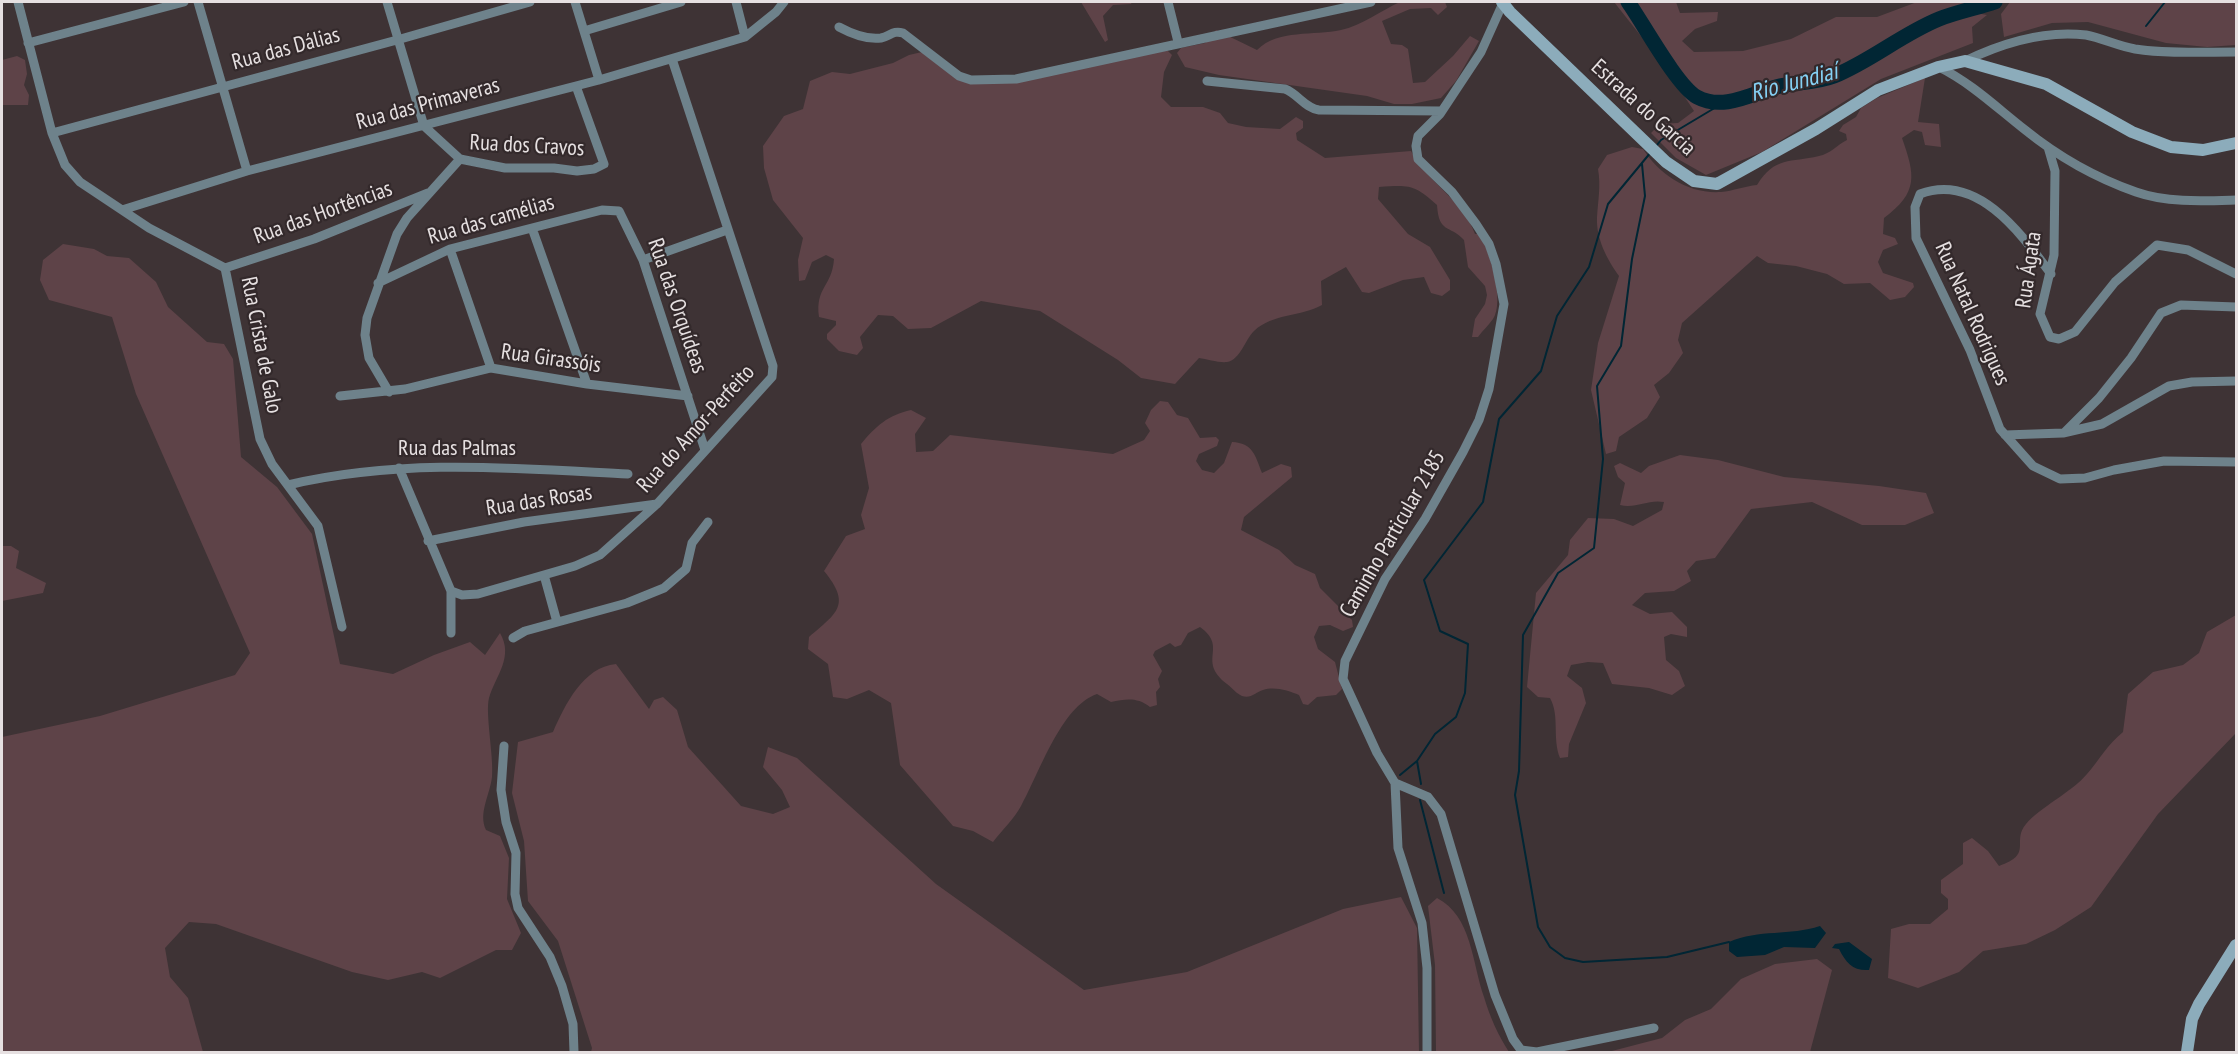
<!DOCTYPE html>
<meta charset="utf-8">
<style>
body{margin:0}
#map{position:relative;width:2238px;height:1054px;overflow:hidden;background:#3e3335;font-family:"PT Sans Narrow",sans-serif}
canvas{display:block}
.frame{position:absolute;inset:0;border:3px solid #e6e0e1;pointer-events:none}
</style>
<div id="map">
<canvas width="2238" height="1054"></canvas>
<div class="frame"></div>
</div>
<script>
const context = document.querySelector('canvas').getContext('2d');
context.lineJoin = 'round';
function paint(path, color) { context.fillStyle = color; context.fill(path, 'evenodd'); }
function strokePath(path, color, width, dash) { context.strokeStyle = color; context.lineWidth = width; context.lineCap = dash ? 'butt' : 'round'; context.setLineDash(dash || []); context.stroke(path); }
function write(font, color, halo, rows, align = 'center') {
  context.font = font + ' "PT Sans Narrow",sans-serif'; context.lineWidth = 4.5; context.setLineDash([]); context.textBaseline = 'middle'; context.strokeStyle = halo; context.fillStyle = color; for (const [text, x, y, turn = 0] of rows) {
    context.save(); context.translate(x, y); context.rotate((+turn || 0) * Math.PI / 180); context.textAlign = isNaN(turn) ? turn : align; if (halo) context.strokeText(text, 0, 0); context.fillText(text, 0, 0); context.restore();
  }
}
paint(new Path2D(`
 M1081,2H1132L1131,4L1113,5L1103,16L1108,40L1105,42Z
 M1400,2H1445L1447,7L1438,15L1431,8L1410,9L1382,21L1391,44L1402,45L1408,49L1413,83L1425,82L1453,56L1470,36L1479,41L1456,81L1441,98L1412,104H1394L1367,96L1219,75L1185,67L1177,53L1181,48L1205,43L1216,30L1257,50C1278,29 1314,36 1341,30C1361,26 1382,10 1400,2Z
 M1614,2H1676L1680,13L1718,12L1717,21L1695,29L1682,41L1694,52L1743,51L1791,39L1836,17H1877L1917,2H1971L1955,9L1987,15L1972,27L1973,43L1881,79L1762,152L1706,175L1676,158L1651,133L1660,124L1678,123L1694,111L1663,64Z
 M2010,2H2236V45L2207,47L2166,43L2088,22L2052,23L2004,37L2001,14Z
 M1167,50L1172,55L1164,72L1161,97L1171,107H1203L1220,113L1228,123L1246,127L1280,129L1296,117L1303,121V128L1296,133L1297,140L1325,158L1411,151C1427,182 1463,200 1475,234H1479C1490,250 1505,302 1493,319C1489,325 1483,330 1478,337H1472L1475,319L1485,304L1487,295L1485,286L1468,267L1464,240C1449,224 1439,234 1437,205C1414,184 1409,185 1379,187L1378,199L1408,234L1430,247L1450,280V290L1442,296L1431,293L1424,277L1403,280L1369,293L1362,292L1346,267L1321,281L1322,305C1301,317 1273,313 1254,331C1245,340 1240,360 1227,362C1219,363 1207,359 1199,358L1175,384L1141,378L1118,360L1040,311L981,301L931,328L908,329L893,316L878,315L860,337L863,348L857,355L839,351L827,339V334L836,325V321L819,317C815,287 832,287 834,259L826,255L812,262L805,280L799,281L798,260L803,238L773,200L764,168L763,146L784,116L803,109L810,81L832,72L850,74L893,63L909,55L922,52L957,79L1014,83Z
 M17,56L25,60L27,74L24,85L29,95L28,105H2V60Z
 M1925,78L1918,122L1939,124L1941,147L1925,145L1922,132L1914,130L1902,138C1915,175 1919,192 1884,218L1883,234L1895,238L1898,244L1883,250L1878,262L1883,273L1913,283L1914,287L1905,297L1890,300L1870,283L1844,284L1827,274L1796,266L1768,263L1757,256L1682,323L1678,340L1683,353L1669,373L1654,385L1660,397L1647,418L1619,437L1616,451L1606,454L1591,390L1598,343L1619,276C1607,259 1596,239 1597,217C1598,200 1601,186 1598,169L1607,155L1632,147L1643,149C1660,175 1688,194 1721,192C1733,191 1745,186 1757,185C1775,156 1790,163 1819,156C1830,154 1837,145 1847,140L1846,134L1839,131L1843,125L1856,117L1861,108L1877,98Z
 M63,244L94,249L107,256L129,258L156,282L168,307L207,342L224,344L233,359L241,457L277,487L312,534L340,664L393,674L434,655L470,642L485,655L500,633C514,657 496,675 489,698C485,713 494,757 492,777C490,795 478,813 486,830L500,836L509,858L507,899L521,933L512,950H496L440,978L422,972L388,980L352,972L216,924L189,922L165,948L170,977L188,998L203,1052H2V737L100,716L235,675L250,653L136,394L112,317L49,300L40,280L43,260Z
 M1160,401L1168,402L1177,415L1188,418L1200,438L1216,437L1219,440L1217,446L1199,454L1196,461L1202,470L1214,473L1224,463L1232,442C1253,443 1255,455 1262,473L1281,464L1291,467L1292,477L1244,517L1241,530L1279,550L1295,565L1315,574L1320,588L1352,620L1353,627L1343,631L1330,625L1319,626L1314,637L1318,649L1335,662L1342,689L1336,695L1317,697L1308,705L1303,704L1299,695C1289,691 1275,686 1263,690C1256,692 1251,699 1242,696C1237,694 1232,688 1227,684C1196,660 1229,648 1200,627L1188,633L1181,645L1175,647L1170,643L1155,651L1153,655L1162,671L1158,679L1160,687L1156,692L1157,705L1150,707C1137,697 1126,699 1111,702L1097,694C1061,706 1039,774 1021,806C1014,819 1002,830 993,842L973,831L953,826L900,765L891,703L869,690L847,699L833,697L828,664L808,649L809,637C837,613 852,605 824,571L846,536L865,529L861,515L869,488L861,444C876,426 888,415 911,410L926,418L915,434L916,452L933,451L950,435L1113,454L1144,440L1150,431L1145,423L1151,410Z
 M1680,455L1718,460L1784,477L1879,486L1926,493L1934,513L1905,525H1862L1812,502L1751,509L1715,558L1696,561L1687,571L1691,581L1674,591L1645,593L1632,605L1650,614L1672,612L1687,627V637L1671,634L1664,637L1666,660L1679,671L1685,686L1672,695L1649,688L1612,684L1603,663L1588,662L1571,665L1567,676L1582,688L1586,703L1569,744L1568,757L1560,758C1552,738 1560,716 1550,698L1538,697L1527,687L1536,593L1568,555L1570,540L1588,518L1614,519L1633,526L1662,510L1664,502C1648,499 1636,509 1620,505L1625,483L1618,477L1614,466L1620,463L1641,473L1649,466Z
 M2,546H11L19,551L16,568L46,583L43,593L2,601Z
 M2236,615V733L2158,814L2091,907L2055,930L2026,944L1983,951L1959,972L1918,988L1888,978L1891,929L1909,924H1930L1948,909V899L1941,893V880L1963,864V843L1972,838L1988,851L1999,866C2034,854 2011,842 2026,824C2039,808 2072,792 2087,774C2100,759 2107,745 2123,732L2128,694L2153,672L2183,665L2199,653L2207,632Z
 M616,664L649,709L654,700L663,697L677,710L688,747L741,806L773,814L790,807L782,790L763,767L768,747L797,758L936,884L1084,990L1187,972L1343,909L1401,897L1417,928L1419,1052H591L592,1048L558,941L528,901L524,841L512,793L518,742L553,732C565,705 583,667 616,664Z
 M1437,898C1472,916 1472,963 1484,997C1490,1017 1498,1035 1509,1052H1436L1435,965L1428,906Z
 M1817,959L1832,970L1810,1052H1608L1662,1038L1685,1020L1711,1009L1741,979L1775,964Z`), '#5e4348');
paint(new Path2D(`
 M1820,926L1826,933L1815,948L1784,947L1765,955L1737,957L1729,951V942C1759,929 1790,936 1820,926Z
 M1849,942L1872,959L1869,970C1853,971 1846,963 1839,949L1832,948L1835,944Z`), '#012634');
strokePath(new Path2D(`
 M2146,26L2165,2
 M1657,145L1661,140L1723,103
 M1642,164L1645,196L1632,259L1621,346L1597,386L1603,459L1594,548L1558,573L1523,635L1519,771L1515,795L1538,927L1550,947L1565,958L1583,962L1667,957L1729,942
 M1417,761L1421,784
 M1400,775L1417,761L1435,734L1456,717L1465,693L1468,644L1440,631L1424,580L1483,502L1499,419L1541,371L1557,316L1589,267L1608,204L1651,152
 M1420,800L1444,893`), '#012634', 2);
strokePath(new Path2D(`
 M1628,2C1643,23 1677,86 1697,97C1723,111 1751,94 1776,87C1795,82 1816,83 1834,76C1871,61 1902,34 1939,19C1957,12 1977,8 1995,2`), '#012634', 15);
strokePath(new Path2D(`
 M18,2L52,133L65,165L80,182L149,228L225,268L260,439L272,464L318,526L342,627
 M198,2L247,171
 M387,2L424,126L460,159L505,168H554L577,171L594,169L604,164L576,86
 M575,2L599,80
 M736,2L745,37
 M1168,2L1178,42
 M839,27C852,34 866,40 881,38C890,36 893,30 903,33L959,76L971,80L1016,79L1371,2
 M584,31L681,2
 M28,43L184,2
 M1965,61C2002,43 2044,30 2086,35C2102,38 2118,46 2135,49C2168,54 2203,52 2236,52
 M1939,67C1971,83 1996,107 2024,129C2056,155 2096,178 2136,192C2167,203 2204,201 2236,200
 M1207,81L1285,89C1298,94 1305,108 1319,110L1442,111
 M52,133L397,40L530,2
 M2048,147L2055,171L2054,255L2040,314L2050,337L2059,339L2075,332L2115,282L2157,245L2188,250L2236,274
 M122,210L247,171L599,80L745,37L776,12L784,2
 M532,228L587,384
 M450,249L491,368
 M643,260L727,230
 M225,268L314,239L428,193
 M2051,274C2022,235 1978,172 1920,194L1915,207L1916,238L1970,350L2000,429L2033,466L2060,479L2085,478L2114,470L2164,461L2236,462
 M378,283L450,249L602,210L619,211L643,260L705,450
 M389,392L369,358L365,335L367,318L397,234L407,218L460,159
 M340,396L405,389L491,368L587,384L688,396
 M2065,432L2099,398L2131,358L2161,313L2181,305L2236,307
 M2005,435L2063,433L2102,424L2169,386L2192,382L2236,381
 M399,468L451,591V633
 M288,485C401,458 514,468 628,474
 M428,541L524,522L657,504
 M544,575L557,622
 M451,591L462,595L478,594L575,566L600,555L657,504L772,377L773,366L672,59
 M513,638L525,631L627,603L664,588L686,569L692,543L708,522
 M504,746L501,790L506,822L516,853L515,894L518,908L550,957L562,986L573,1024L574,1052
 M1395,783L1428,797L1441,814L1495,995L1513,1039L1521,1050L1537,1052L1654,1028
 M1427,1052V968L1422,923L1398,848L1395,783L1377,753L1343,679L1345,661L1385,579L1425,519L1463,452L1479,420L1489,389L1504,304L1496,264L1489,244L1476,224L1452,192L1418,159L1416,146L1418,136L1440,114L1481,52L1503,3`), '#6e828b', 9);
strokePath(new Path2D(`
 M1502,2L1510,12L1666,162L1694,181L1717,184L1816,129L1878,90L1938,67L1965,61L2046,84L2132,132L2171,147L2203,150L2236,143
 M2187,1052L2192,1019L2199,1004L2236,945`), '#8cacbb', 12);
write('22px', '#e6e0e1', '#33292b', [
 ["Rua das Dálias",286,49,-15],
 ["Rua das Primaveras",428,104,-15],
 ["Estrada do Garcia",1643,108,42],
 ["Rua dos Cravos",527,146,3],
 ["Rua das Hortências",323,213,-20],
 ["Rua das camélias",491,220,-16],
 ["Rua Ágata",2029,270,-82],
 ["Rua das Orquídeas",677,306,71],
 ["Rua Natal Rodrigues",1972,314,66],
 ["Rua Crista de Galo",261,345,79],
 ["Rua Girassóis",551,359,8],
 ["Rua do Amor-Perfeito",696,429,-48],
 ["Rua das Palmas",457,449],
 ["Rua das Rosas",539,501,-9],
 ["Caminho Particular 2185",1393,534,-60]
]);
write('italic 24px', '#85d1f5', '#33292b', [
 ["Rio Jundiaí",1794,83,-15]
]);
</script>
